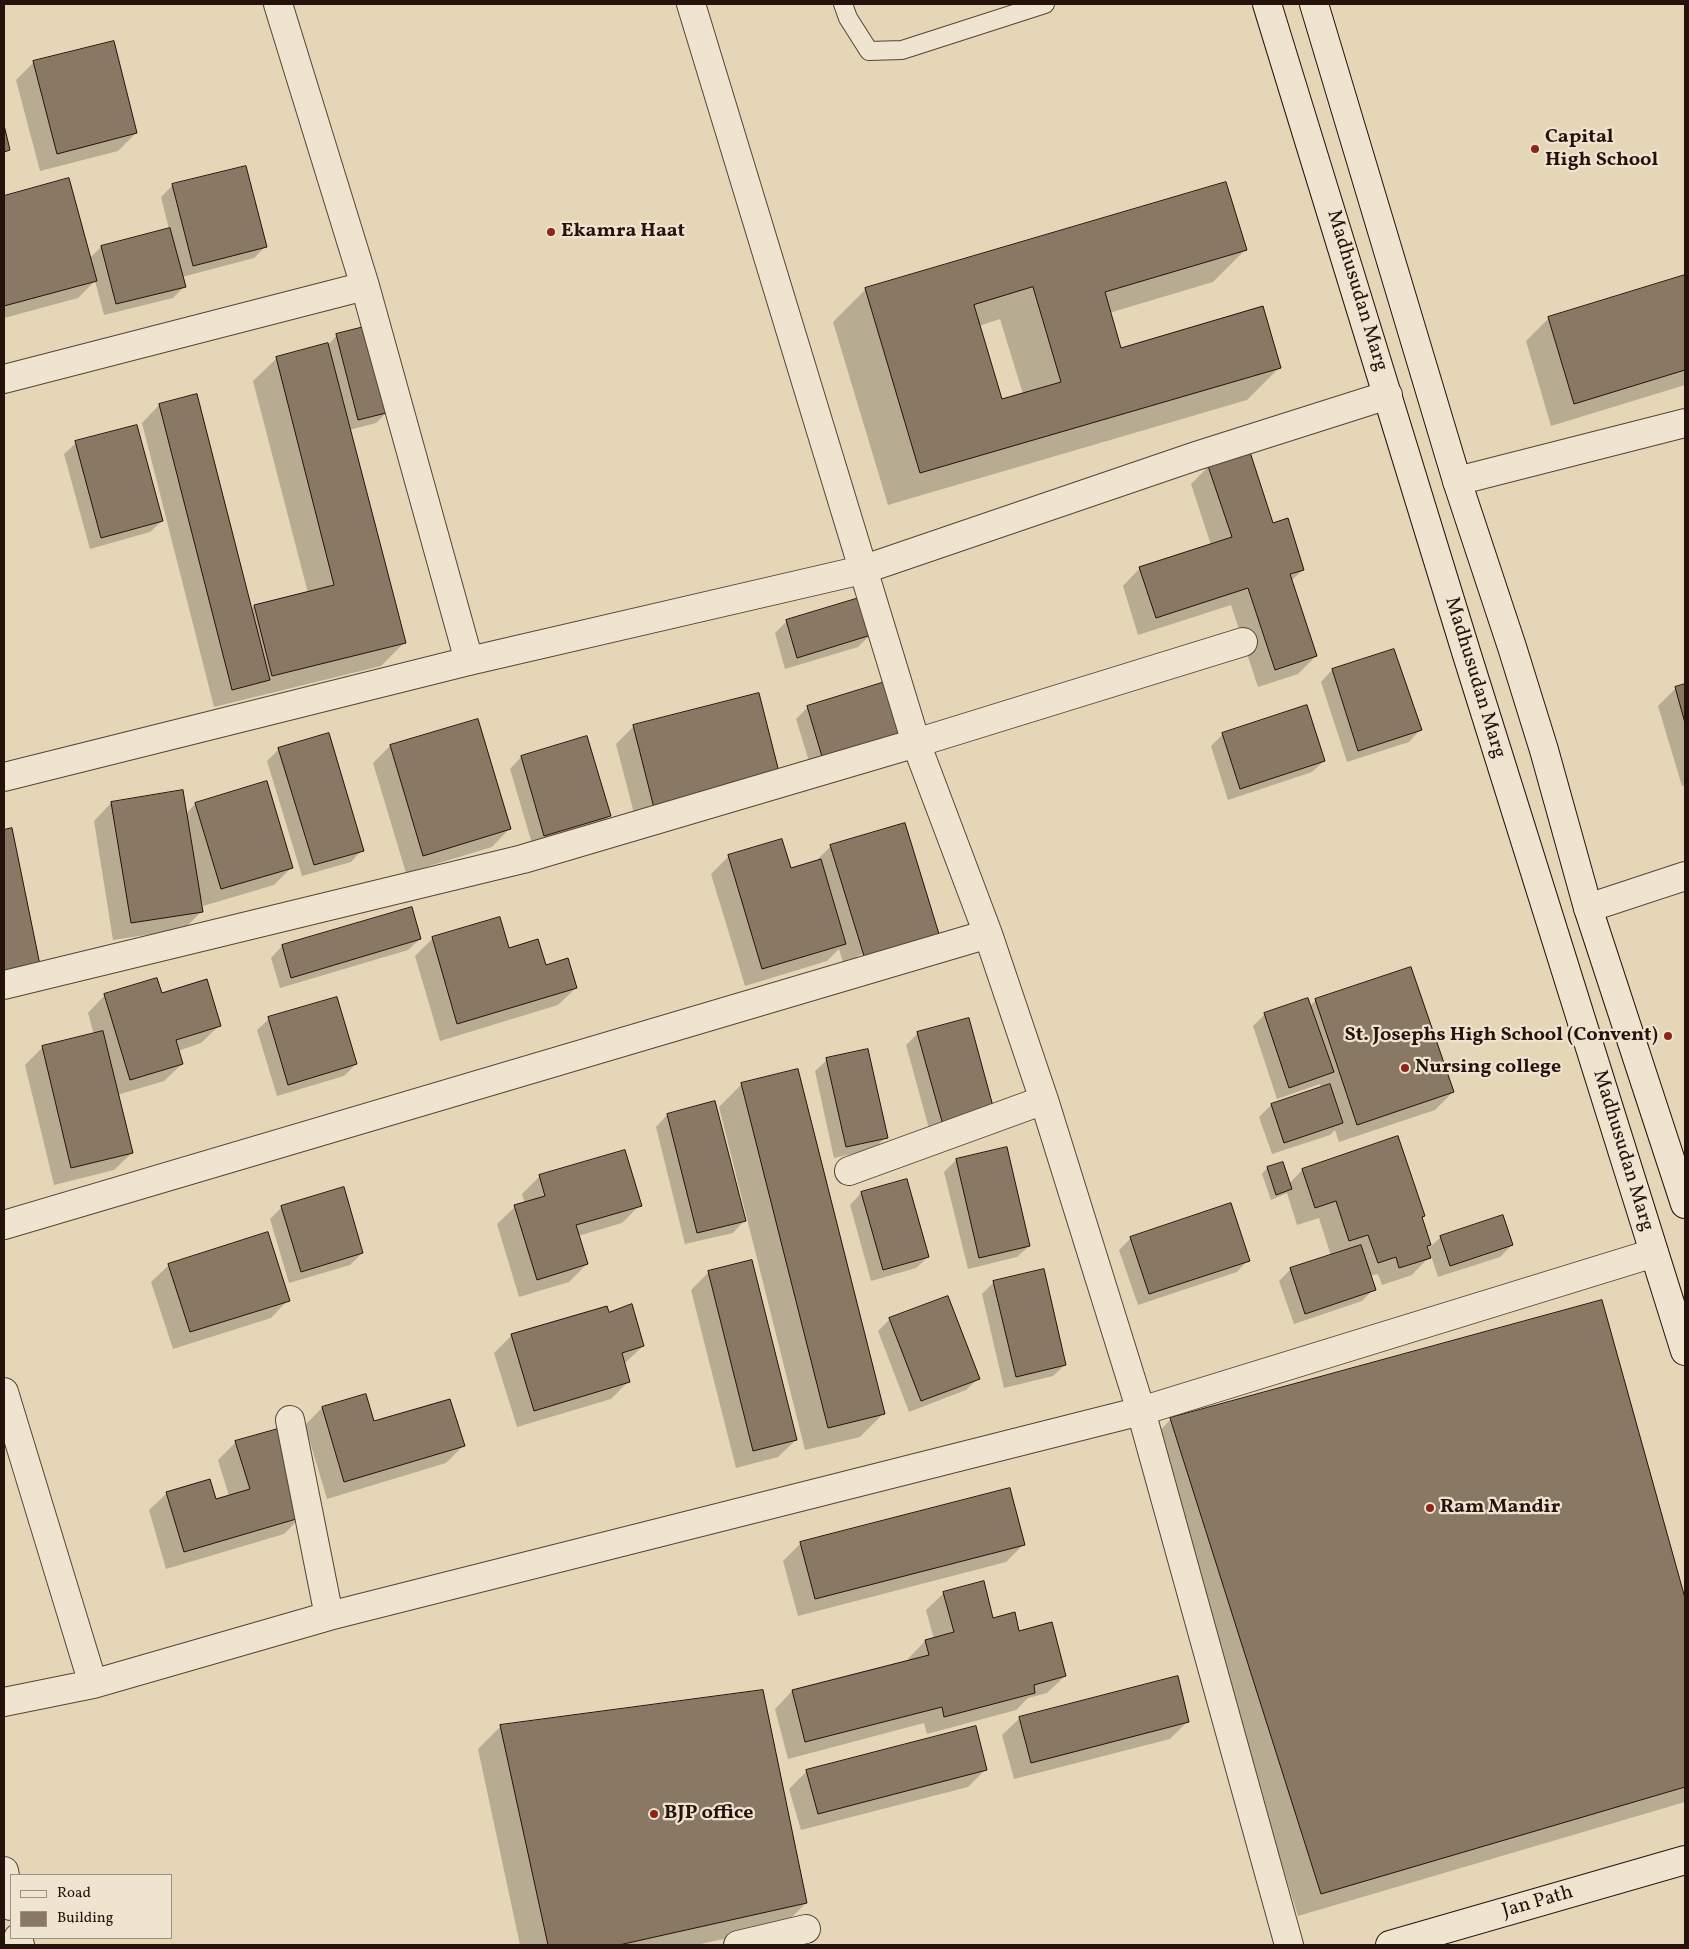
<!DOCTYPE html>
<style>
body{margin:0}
#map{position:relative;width:1689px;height:1949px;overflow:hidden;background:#e5d6b7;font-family:Vollkorn,serif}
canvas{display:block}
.frame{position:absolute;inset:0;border:5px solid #26120b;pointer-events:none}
.legend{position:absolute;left:10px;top:1874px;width:162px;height:65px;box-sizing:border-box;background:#eee4d0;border:1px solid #9e9081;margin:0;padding:6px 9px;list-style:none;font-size:15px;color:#26120b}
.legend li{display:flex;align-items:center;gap:10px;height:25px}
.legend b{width:25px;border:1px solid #9e9081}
</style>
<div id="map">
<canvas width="1689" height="1949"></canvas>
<div class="frame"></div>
<ul class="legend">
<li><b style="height:6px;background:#eee4d0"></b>Road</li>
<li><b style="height:14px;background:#897864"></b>Building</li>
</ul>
</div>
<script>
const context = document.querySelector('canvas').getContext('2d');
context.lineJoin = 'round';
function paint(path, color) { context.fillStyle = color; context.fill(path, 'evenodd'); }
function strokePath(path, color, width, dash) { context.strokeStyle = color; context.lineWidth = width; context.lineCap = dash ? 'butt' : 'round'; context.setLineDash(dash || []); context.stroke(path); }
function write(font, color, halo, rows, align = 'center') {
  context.font = font + ' Vollkorn,serif'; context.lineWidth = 4.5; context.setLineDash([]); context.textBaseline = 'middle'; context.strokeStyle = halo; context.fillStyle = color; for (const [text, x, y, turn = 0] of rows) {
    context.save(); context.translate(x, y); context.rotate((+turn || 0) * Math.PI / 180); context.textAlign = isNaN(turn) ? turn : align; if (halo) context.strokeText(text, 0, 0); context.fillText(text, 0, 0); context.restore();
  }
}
paint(new Path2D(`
 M34,62L136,133L118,151L40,171L16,80Z
 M68,180L89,259L101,247L169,229L161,197L173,185L265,247L254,258L182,277L184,287L173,298L104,315L95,281L78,298L4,318V197Z
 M1245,250L1213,282L1109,313L1120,350L1280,367L1247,400L888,505L833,322L866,289ZM1000,319L1023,394L1001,401L979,326Z
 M1685,276V385L1551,426L1526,341L1549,318Z
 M337,335L388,411L376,423L349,430L404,643L381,666L214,707L142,423L159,405L196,396L251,609L254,606L308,593L253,381L277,358L328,345Z
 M76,443L162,521L150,532L90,549L64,454Z
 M1208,467L1303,570L1291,581L1316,656L1298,674L1258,687L1231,605L1138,635L1123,586L1140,568L1211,545L1191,484Z
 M787,621L870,635L858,647L785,669L775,633Z
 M1332,670L1420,730L1409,742L1347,762L1321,682Z
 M884,684L812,771L796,719L808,707Z
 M1685,685V785L1682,786L1658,706L1675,689Z
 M634,726L761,794L637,825L616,744Z
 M1223,734L1324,761L1312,772L1228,800L1211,746Z
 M586,738L609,816L598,828L533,847L510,769L521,757Z
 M390,746L509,829L492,847L406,873L373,763Z
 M279,749L362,850L351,862L302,876L267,761Z
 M111,803L186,814L195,804L292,867L274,885L203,906L202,900L200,901L202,911L184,929L113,940L94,821Z
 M11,830L4,986V831Z
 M831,846L937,933L920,951L846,973L839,949L827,961L745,986L711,874L729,856L790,870L815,862ZM918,938V941L858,959L857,956Z
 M499,919L509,950L545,966L576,988L558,1005L440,1041L415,956L432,939Z
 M420,939L408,950L280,988L271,958L282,946Z
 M1411,968L1453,1092L1435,1110L1339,1142L1335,1130L1330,1135L1272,1154L1259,1117L1271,1105L1321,1088L1320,1084L1277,1099L1253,1026L1265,1014L1310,1006L1315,1001Z
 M161,994L219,1026L201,1043L178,1051L182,1064L164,1081L117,1095L132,1153L114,1170L54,1185L25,1065L43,1047L94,1035L88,1013L105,995Z
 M269,1019L356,1064L344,1076L277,1096L257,1030Z
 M918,1033L993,1110L931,1136L906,1045Z
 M827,1060L886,1137L874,1149L834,1158L815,1071Z
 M742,1084L883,1414L860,1437L805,1450L719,1107Z
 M667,1115L744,1221L733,1233L685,1244L656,1127Z
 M1397,1138L1424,1216L1421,1218L1430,1247L1441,1237L1512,1245L1500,1257L1438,1277L1428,1246L1426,1248L1429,1257L1412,1275L1382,1285L1378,1274L1370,1276L1374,1289L1362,1301L1294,1324L1279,1281L1291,1269L1331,1256L1319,1218L1297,1225L1287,1193L1271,1200L1262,1174L1267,1168L1289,1184L1302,1170Z
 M1006,1149L1029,1246L1017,1257L968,1269L944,1172L956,1160Z
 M540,1176L640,1205L622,1223L578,1236L587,1264L569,1282L519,1297L497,1224L515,1207L525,1204L522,1194Z
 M861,1193L928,1257L916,1268L871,1281L850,1205Z
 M282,1207L362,1253L350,1265L289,1283L270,1219Z
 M1131,1238L1248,1260L1237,1272L1138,1305L1119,1250Z
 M169,1265L288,1300L271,1318L173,1349L151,1282Z
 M709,1272L796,1440L778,1457L736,1468L691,1290Z
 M994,1282L1065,1365L1053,1376L1004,1388L982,1294Z
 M947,1298L978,1379L966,1390L909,1412L878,1331L889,1320Z
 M1601,1302L1685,1603V1802L1298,1916L1148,1443L1171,1419Z
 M608,1313L643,1346L624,1364L629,1381L611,1399L517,1427L494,1353L512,1335Z
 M322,1408L373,1423L463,1446L446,1463L327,1499L305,1425Z
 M236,1442L302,1516L284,1534L166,1569L149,1510L167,1493L215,1500L229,1496L218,1460Z
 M801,1543L1024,1544L1006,1562L798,1616L783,1561Z
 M944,1593L1018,1632L1065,1676L1047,1693L1028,1698L1016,1710L927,1734L924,1723L788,1759L775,1709L792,1691L908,1662V1659L925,1641L934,1639L926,1610Z
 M1020,1718L1188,1721L1170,1739L1014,1779L1002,1735Z
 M501,1726L806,1903L783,1926L696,1945H520L478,1749Z
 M985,1770L968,1787L801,1830L789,1789L807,1771Z`), '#0003');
const building = new Path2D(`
 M114,41L137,133L57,154L33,61Z
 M4,125L10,150L4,152Z
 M246,166L267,247L193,266L172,184Z
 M69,178L97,281L4,306V196Z
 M1226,182L1247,250L1105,292L1121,348L1263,306L1281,368L920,473L865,288ZM1033,287L1061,382L1002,399L974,305Z
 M170,228L186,287L116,304L101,246Z
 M1685,275V370L1574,404L1548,317Z
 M368,326L390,412L358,420L336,334Z
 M328,343L406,643L272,676L254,605L334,585L276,357Z
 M197,394L270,680L232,690L159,404Z
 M137,425L163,521L101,538L75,441Z
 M1250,452L1273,523L1288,518L1304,570L1290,574L1317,656L1275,670L1248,588L1156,618L1139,567L1232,537L1208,466Z
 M859,598L871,635L797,658L786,620Z
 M1394,649L1422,730L1358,751L1332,669Z
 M885,682L901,737L823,760L807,706Z
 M1685,684V723L1675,687Z
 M759,693L780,776L654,808L633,725Z
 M1307,705L1325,761L1240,789L1222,733Z
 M478,719L511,829L423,856L390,745Z
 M329,733L364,851L314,865L278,748Z
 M587,736L611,816L544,836L521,756Z
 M267,781L293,868L221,889L195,803Z
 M183,790L203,912L131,923L111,802Z
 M905,823L939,934L864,956L830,845Z
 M12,828L40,965L4,973V830Z
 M782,839L791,868L821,859L846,944L762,969L728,855Z
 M412,907L421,939L291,978L282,945Z
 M500,917L509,948L538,939L546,965L568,958L577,988L457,1024L432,937Z
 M1411,967L1454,1092L1357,1125L1315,999Z
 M157,978L162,993L207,979L221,1026L176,1040L183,1064L130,1080L104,994Z
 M337,997L357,1064L288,1085L268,1017Z
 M1308,998L1334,1072L1289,1088L1264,1013Z
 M969,1018L994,1110L943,1125L917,1032Z
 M103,1031L133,1153L71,1168L42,1046Z
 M868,1049L888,1138L846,1147L826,1058Z
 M798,1069L885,1414L828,1428L741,1083Z
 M1330,1084L1343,1123L1284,1143L1271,1104Z
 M715,1101L746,1221L697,1233L667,1114Z
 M1398,1136L1425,1216L1422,1217L1431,1245L1427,1246L1431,1258L1399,1268L1396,1257L1378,1263L1368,1235L1349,1241L1336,1201L1315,1208L1302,1169Z
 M1007,1147L1030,1246L979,1258L956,1159Z
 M625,1150L642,1206L576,1225L588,1264L537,1280L514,1205L545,1196L539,1175Z
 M1283,1162L1292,1189L1276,1195L1267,1167Z
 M907,1179L929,1257L883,1270L861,1192Z
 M344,1187L363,1253L301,1272L281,1206Z
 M1231,1203L1250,1261L1149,1294L1130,1237Z
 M1503,1215L1513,1245L1450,1266L1440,1236Z
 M268,1232L290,1301L190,1332L168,1264Z
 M1361,1245L1376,1290L1305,1314L1290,1268Z
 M752,1260L797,1440L753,1451L708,1271Z
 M1044,1269L1066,1365L1016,1377L993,1281Z
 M948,1296L980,1379L921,1401L889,1318Z
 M1602,1300L1685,1598V1787L1321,1894L1170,1418Z
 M632,1304L644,1346L622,1353L630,1382L534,1411L511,1334L607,1306L609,1312Z
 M366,1394L374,1421L450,1399L465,1446L344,1482L322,1407Z
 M278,1429L303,1517L184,1552L166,1492L210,1479L216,1499L250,1489L235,1441Z
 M1010,1488L1025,1545L815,1599L800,1542Z
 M984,1581L993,1618L1015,1612L1019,1631L1052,1622L1066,1676L1034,1685L1035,1693L944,1717L942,1707L805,1742L792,1690L929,1655L925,1640L954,1632L943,1592Z
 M1178,1676L1189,1722L1031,1763L1019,1717Z
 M763,1690L807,1903L619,1945H548L500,1725Z
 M976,1726L987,1770L818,1814L806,1770Z`);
paint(building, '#897864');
strokePath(building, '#26120b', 1);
const service = new Path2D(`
 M843,4L848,18L869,51L902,50L1045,4`);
const minor = new Path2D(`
 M278,4L365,286
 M691,4L916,743L1243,642
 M4,379L365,286L469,661
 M1457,481L1685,423
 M4,777L469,661L862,570L1196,456L1388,395
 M1588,908L1685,876
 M4,985L523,859L916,743L988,934L1044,1100L1141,1411L1289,1945
 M849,1171L1044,1100
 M4,1225L988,934
 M4,1392L93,1684
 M290,1420L329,1616
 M4,1702L93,1684L329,1616L1141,1411L1654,1253
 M4,1871L11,1906
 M18,1938L20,1945
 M738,1945L806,1929`);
const secondary = new Path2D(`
 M1267,4L1467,655L1685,1351
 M1314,4L1457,481L1512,647L1544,750L1588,908L1685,1204
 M1390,1945L1685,1860`);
strokePath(service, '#564336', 20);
strokePath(minor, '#564336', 30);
strokePath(secondary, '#26120b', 30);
strokePath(service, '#eee4d0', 18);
strokePath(minor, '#eee4d0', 28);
strokePath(secondary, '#eee4d0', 28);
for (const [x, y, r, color] of [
 [1535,149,5,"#8f2418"],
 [551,232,5,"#8f2418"],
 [1668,1036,5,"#8f2418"],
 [1405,1068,5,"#8f2418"],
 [1430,1508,5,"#8f2418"],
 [654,1814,5,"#8f2418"]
]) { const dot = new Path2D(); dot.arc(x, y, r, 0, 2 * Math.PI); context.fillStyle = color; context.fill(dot); strokePath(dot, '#eee4d0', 2); }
write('bold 20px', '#26120b', '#eee4d0', [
 ["Capital",1545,138],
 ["High School",1545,161],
 ["Ekamra Haat",561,232],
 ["St. Josephs High School (Convent)",1658,1036,"right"],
 ["Nursing college",1415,1068],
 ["Ram Mandir",1440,1508],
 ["BJP office",664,1814]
], 'left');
write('20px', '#26120b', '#eee4d0', [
 ["Madhusudan Marg",1356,291,73],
 ["Madhusudan Marg",1474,678,73],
 ["Madhusudan Marg",1622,1151,73],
 ["Jan Path",1538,1903,-16]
]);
</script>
